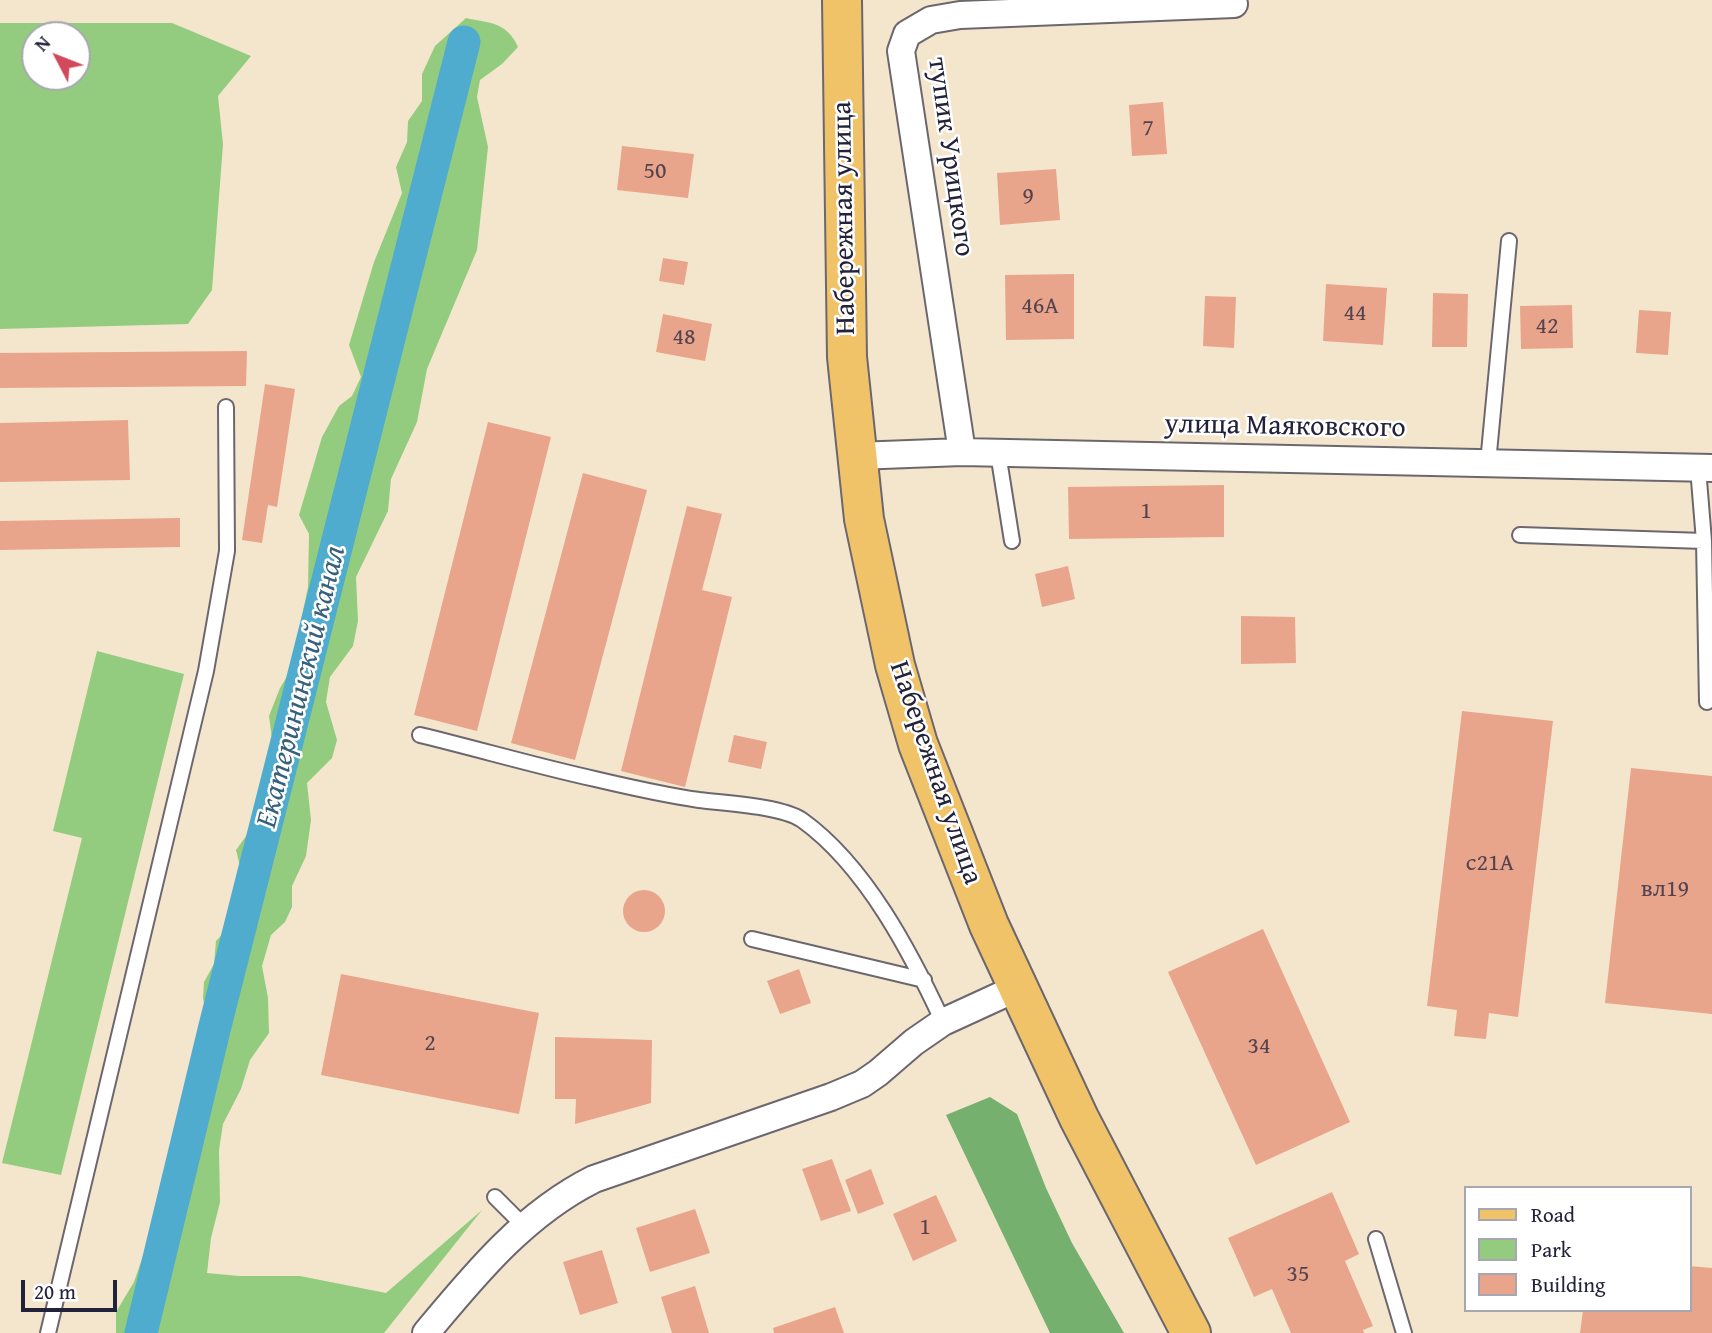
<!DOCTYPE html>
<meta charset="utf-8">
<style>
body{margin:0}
#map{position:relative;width:1712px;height:1333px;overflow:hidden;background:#f4e6cd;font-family:"Gentium Book Plus",serif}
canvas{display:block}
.legend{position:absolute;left:1464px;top:1186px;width:228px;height:126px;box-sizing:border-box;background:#fff;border:2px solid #a7a7b1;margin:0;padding:9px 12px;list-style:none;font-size:21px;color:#22223b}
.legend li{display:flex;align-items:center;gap:14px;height:35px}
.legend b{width:35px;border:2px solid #a7a7b1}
.north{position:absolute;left:21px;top:21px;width:70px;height:70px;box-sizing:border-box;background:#fff;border:2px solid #a7a7b1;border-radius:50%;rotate:312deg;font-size:19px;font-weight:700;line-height:28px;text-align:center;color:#22223b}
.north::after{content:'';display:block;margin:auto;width:24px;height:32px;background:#d1495b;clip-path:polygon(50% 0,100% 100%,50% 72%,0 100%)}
.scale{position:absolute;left:21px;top:1280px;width:96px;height:32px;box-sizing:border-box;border:4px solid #22223b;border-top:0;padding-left:9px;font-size:21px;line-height:24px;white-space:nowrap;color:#22223b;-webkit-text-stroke:5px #fff;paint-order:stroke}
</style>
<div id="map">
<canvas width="1712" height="1333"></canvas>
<ul class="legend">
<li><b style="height:9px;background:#f1c369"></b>Road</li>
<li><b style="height:19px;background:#93cc7f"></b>Park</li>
<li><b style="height:19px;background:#e8a58b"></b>Building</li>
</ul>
<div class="north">N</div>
<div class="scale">20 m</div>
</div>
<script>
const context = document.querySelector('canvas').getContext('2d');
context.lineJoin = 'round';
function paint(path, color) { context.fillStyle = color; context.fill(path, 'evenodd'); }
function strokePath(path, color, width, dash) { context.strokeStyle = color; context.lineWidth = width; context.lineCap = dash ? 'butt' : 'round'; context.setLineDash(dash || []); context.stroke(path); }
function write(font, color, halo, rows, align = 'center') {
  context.font = font + ' "Gentium Book Plus",serif'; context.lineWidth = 5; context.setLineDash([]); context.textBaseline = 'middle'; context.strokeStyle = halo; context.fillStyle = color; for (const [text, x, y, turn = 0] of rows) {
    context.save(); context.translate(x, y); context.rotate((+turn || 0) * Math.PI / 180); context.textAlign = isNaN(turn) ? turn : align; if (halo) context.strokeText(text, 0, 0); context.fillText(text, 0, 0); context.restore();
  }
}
paint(new Path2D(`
 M466,18C490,23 507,22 518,47L502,64L480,80L477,97L488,147L477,250L427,369L417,422L391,479L388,511L356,577L358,621L353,646L330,677L326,702L337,740L332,758L307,783L311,820L306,856L292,886V907L285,922L271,935L262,966L268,998L269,1033L250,1060L241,1089L223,1124L219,1150L220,1202L211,1238L207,1273L239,1276H300L386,1293L482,1210L384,1333H116V1312L134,1282L144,1253L171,1142L190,1100L191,1079L208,1023L203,998L204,982L214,964L216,941L228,928L240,900L242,875L236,850L252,828L267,799L275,763L269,716L280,688L297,660L301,621L308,587L309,534L299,515L322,437L339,406L352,396L361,377L349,345L374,262L402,193L396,167L407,142L408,121L422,101V74L435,46Z
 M0,23H172L251,56L218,96L223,144L212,290L188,324L0,329ZM77,35V77H35V35Z
 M97,651L184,674L61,1175L2,1163L82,838L53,831Z`), '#93cc7f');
paint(new Path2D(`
 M990,1097L1017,1114L1046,1188L1072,1243L1124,1333H1050L946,1115Z`), '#76b06e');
strokePath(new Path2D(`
 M141,1333L215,1026L464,42`), '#50acce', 33);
paint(new Path2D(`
 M1163,102L1167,154L1132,156L1129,105Z
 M622,146L694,154L688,198L617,190Z
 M1056,169L1060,220L1000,225L997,173Z
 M663,258L688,262L684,285L659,281Z
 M1074,274V339L1006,340L1005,275Z
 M1326,284L1387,288L1383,345L1323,341Z
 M1433,293L1468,294L1467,347H1432Z
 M1205,296L1236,297L1234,348L1203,346Z
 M1572,305L1573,348L1521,349L1520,306Z
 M1639,310L1671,312L1668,355L1636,353Z
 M663,314L712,324L705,361L656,352Z
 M247,351L246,386L0,388V353Z
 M265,384L295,389L277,507L268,505L262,543L242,540Z
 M128,420L130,480L0,482V423Z
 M488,422L551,437L477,731L414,715Z
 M583,473L647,490L575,760L511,743Z
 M1224,485V537L1069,539L1068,487Z
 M687,506L722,514L702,590L732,597L685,787L621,771Z
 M180,518V547L0,550V521Z
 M1068,566L1075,599L1042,607L1035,574Z
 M1241,616L1295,617L1296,663L1241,664Z
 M1462,711L1553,721L1518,1017L1489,1013L1486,1039L1454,1036L1457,1010L1427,1006Z
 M734,735L767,742L761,769L728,762Z
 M1631,768L1712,776V1014L1605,1003Z
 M623 911a21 21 0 1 1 42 0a21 21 0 1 1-42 0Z
 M1263,929L1350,1122L1256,1165L1168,972Z
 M799,969L811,1003L780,1014L767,981Z
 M341,974L539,1013L519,1114L321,1075Z
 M555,1037L652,1040L651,1103L575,1124L576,1099H555Z
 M832,1159L851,1211L821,1221L802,1169Z
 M871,1169L884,1204L858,1214L845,1180Z
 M1332,1192L1359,1254L1345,1261L1373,1326L1363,1330L1364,1333H1291L1272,1289L1254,1297L1228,1238Z
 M936,1195L957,1241L913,1261L893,1214Z
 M695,1209L710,1253L650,1272L636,1228Z
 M602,1250L618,1303L580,1315L563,1262Z
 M1689,1266L1712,1268V1333H1580L1583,1310H1689Z
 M695,1286L709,1333H672L661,1297Z
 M835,1307L844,1333H774L773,1328Z`), '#e8a58b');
const service = new Path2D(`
 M998,453L1012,541
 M1488,463L1509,241
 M1698,468L1704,541L1707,702
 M1520,535L1704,541
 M420,735C478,749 536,766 595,779C629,787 664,795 699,800C724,803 782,806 802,820C866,866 911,953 943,1022
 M752,939L924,980
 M495,1197L524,1226
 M1376,1239L1404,1333
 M48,1333L206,671L227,551L226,407`);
const minor = new Path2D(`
 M962,452L901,51L907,34L931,20L960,15L1234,4
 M856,456L962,452L1712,468
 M426,1333C475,1274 524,1214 594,1179L831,1097L862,1084L878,1073L914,1042L943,1022L1017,988`);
const primary = new Path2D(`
 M842,0L847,357L864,519L895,665L918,744L989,925L1079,1118L1191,1333`);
strokePath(service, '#6c676e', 18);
strokePath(minor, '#6c676e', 30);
strokePath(primary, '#6c676e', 42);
strokePath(service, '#fff', 14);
strokePath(minor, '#fff', 26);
strokePath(primary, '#f1c369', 38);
write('24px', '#54434f', null, [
 ["7",1148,129],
 ["50",655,172],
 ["9",1028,197],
 ["46А",1040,307],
 ["44",1355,314],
 ["42",1547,327],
 ["48",684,338],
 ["1",1146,512],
 ["с21А",1490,864],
 ["вл19",1665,890],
 ["2",430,1044],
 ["34",1259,1047],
 ["1",925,1228],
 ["35",1298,1275]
]);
write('28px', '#22223b', '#fff', [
 ["тупик Урицкого",950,157,82],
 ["Набережная улица",845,218,-91],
 ["улица Маяковского",1285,427,1],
 ["Набережная улица",935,773,71]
]);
write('italic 30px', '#37607d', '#fff', [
 ["Екатерининский канал",302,687,-76]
]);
</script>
